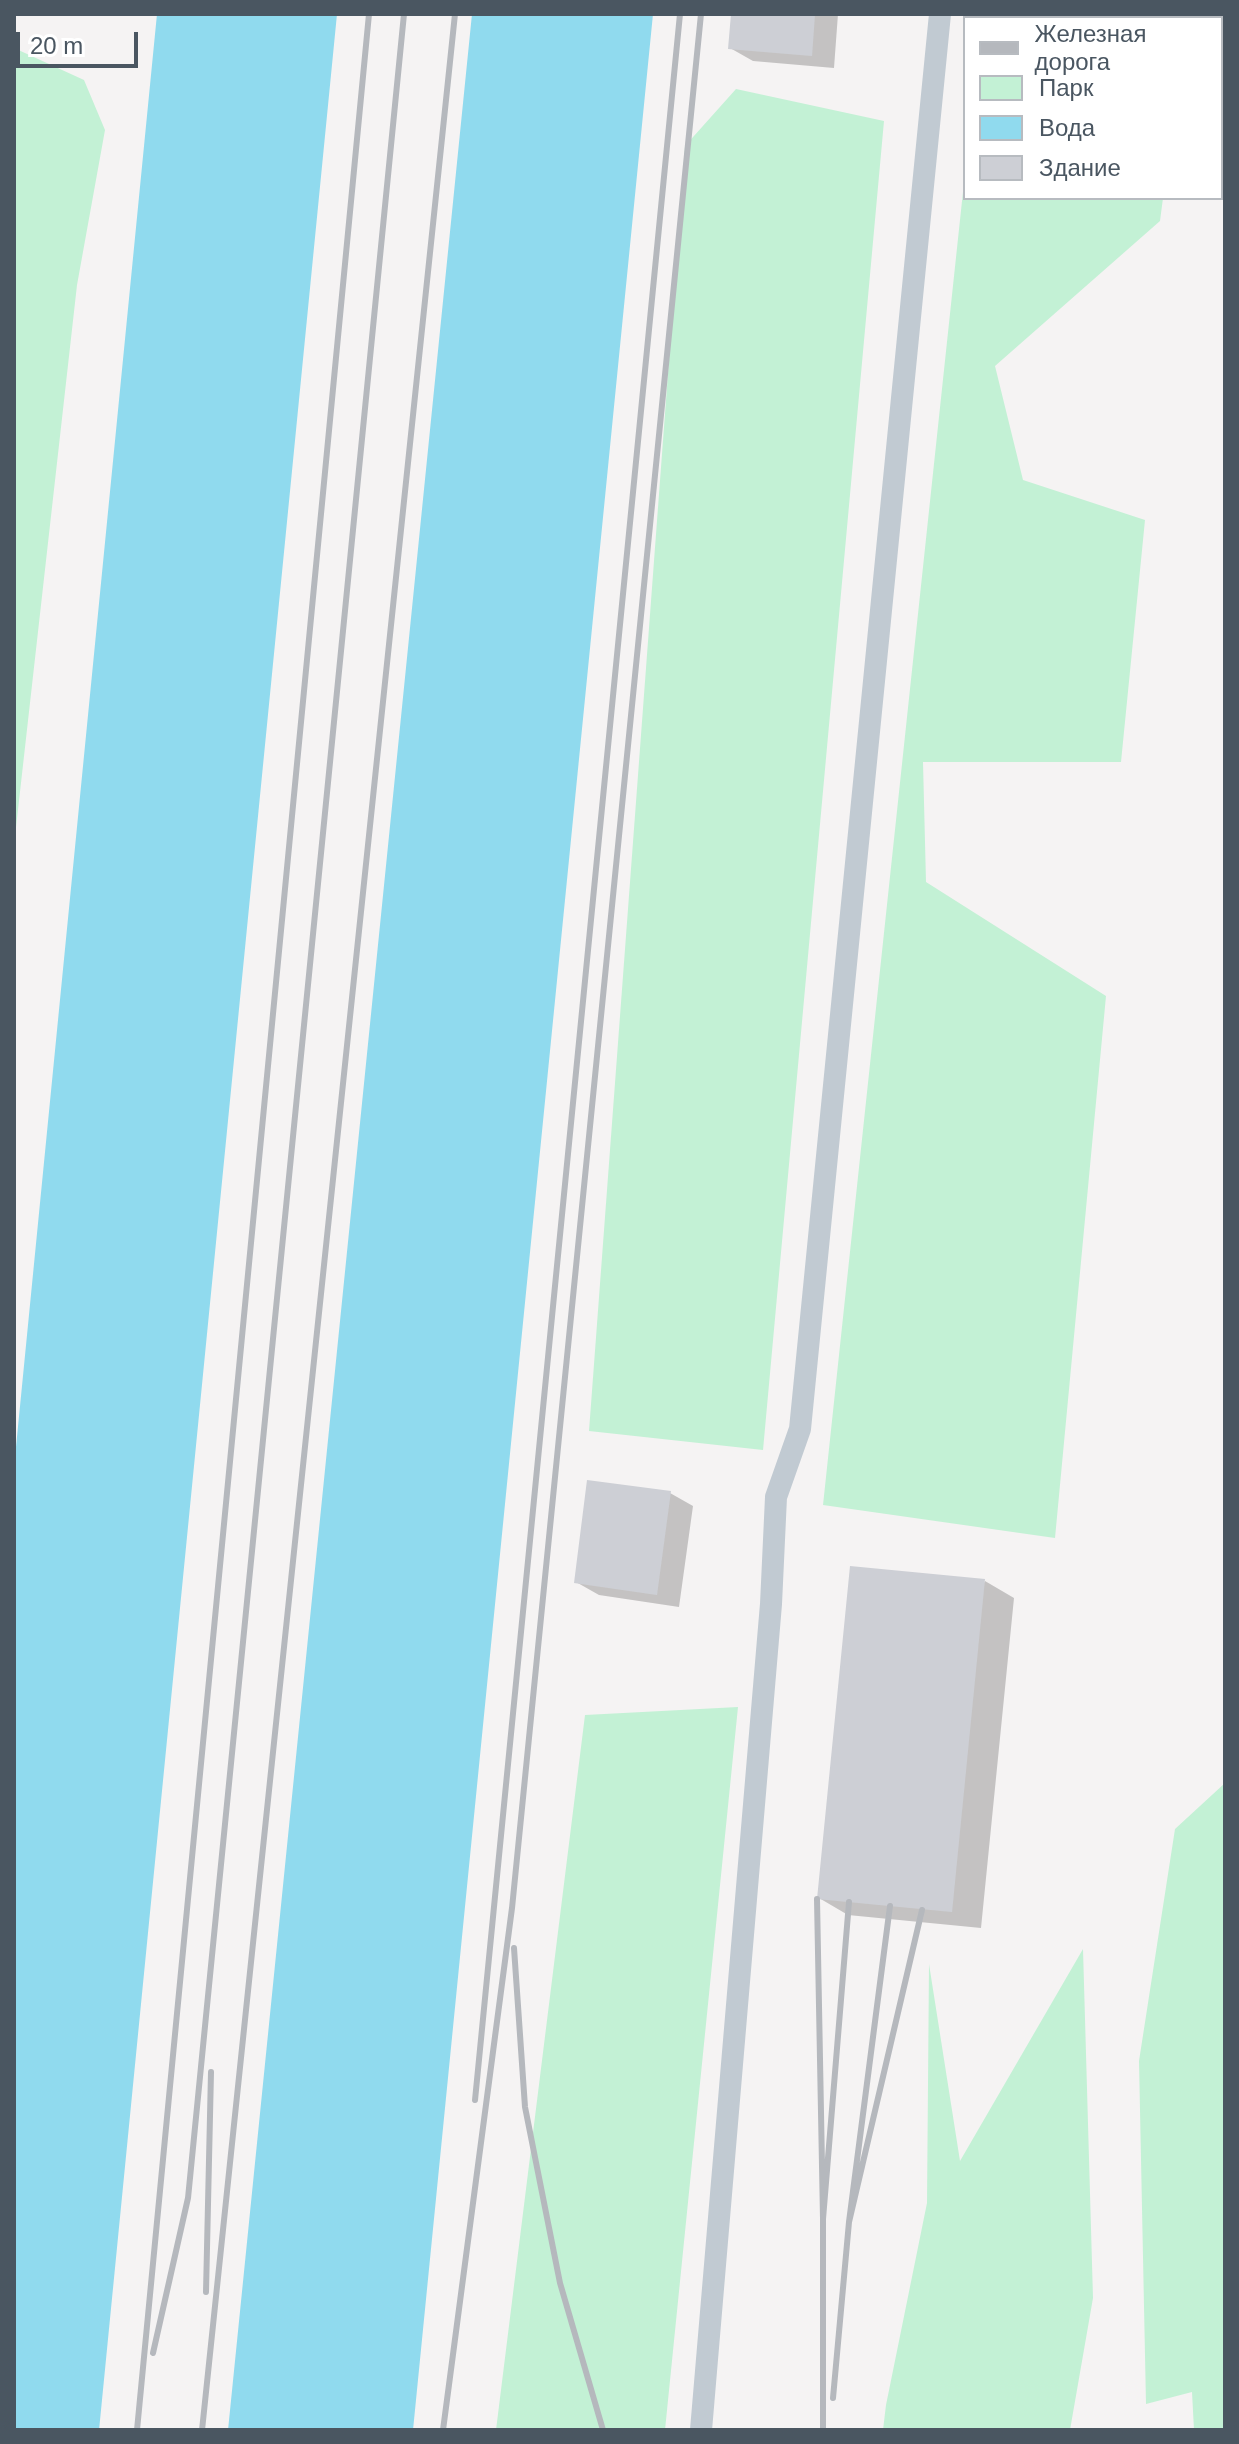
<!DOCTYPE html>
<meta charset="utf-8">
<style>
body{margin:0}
#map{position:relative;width:1239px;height:2444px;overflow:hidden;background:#f5f3f3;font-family:Arial,sans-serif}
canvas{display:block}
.frame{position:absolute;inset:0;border:16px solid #4a5661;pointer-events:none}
.legend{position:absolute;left:963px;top:16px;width:260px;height:184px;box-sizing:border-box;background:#fff;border:2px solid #b7bbc0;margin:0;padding:10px 14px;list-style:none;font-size:24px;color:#4a5661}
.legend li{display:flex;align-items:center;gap:16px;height:40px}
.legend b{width:40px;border:2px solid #b7bbc0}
.scale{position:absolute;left:16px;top:32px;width:122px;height:36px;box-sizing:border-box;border:4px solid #4a5661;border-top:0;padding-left:10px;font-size:24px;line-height:28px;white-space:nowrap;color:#4a5661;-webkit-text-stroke:6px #fff;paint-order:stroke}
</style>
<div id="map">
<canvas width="1239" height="2444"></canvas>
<div class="frame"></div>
<ul class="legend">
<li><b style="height:10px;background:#b5b8bd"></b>Железная дорога</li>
<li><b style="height:22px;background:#c3f1d5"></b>Парк</li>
<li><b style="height:22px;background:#90daee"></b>Вода</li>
<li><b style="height:22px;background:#cdcfd5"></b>Здание</li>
</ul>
<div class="scale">20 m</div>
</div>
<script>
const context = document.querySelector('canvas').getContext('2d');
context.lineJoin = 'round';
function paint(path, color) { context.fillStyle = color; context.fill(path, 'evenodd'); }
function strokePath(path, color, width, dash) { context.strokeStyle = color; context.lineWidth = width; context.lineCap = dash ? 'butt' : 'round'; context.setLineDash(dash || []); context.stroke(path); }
paint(new Path2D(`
 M982,14H1191L1190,18H982Z
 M14,48L84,80L105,130L77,285L14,845Z
 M736,89L884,121L763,1450L589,1431L685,146Z
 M965,173V198H1163L1160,221L995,366L1023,480L1145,520L1121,762H923L926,882L1106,996L1055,1538L823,1505Z
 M738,1707L665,2430H496L585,1715Z
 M1225,1783V2430H1194L1192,2392L1146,2404L1139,2061L1175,1829Z
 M1083,1949L1093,2298L1070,2430H883L886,2405L927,2203L929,1964L960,2161Z`), '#c3f1d5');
paint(new Path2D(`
 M157,14H337L99,2430H14V1467Z
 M472,14H653L413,2430H228Z`), '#90daee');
paint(new Path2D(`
 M733,14H838L834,68L753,61L730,48Z
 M670,1493L693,1506L679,1607L599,1595L576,1582Z
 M985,1581L1014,1598L981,1928L848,1915L819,1898Z`), '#0003');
paint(new Path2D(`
 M731,14H815L812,56L728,49Z
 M587,1480L671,1491L657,1595L574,1583Z
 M850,1566L985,1579L952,1912L817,1899Z`), '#cdcfd5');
strokePath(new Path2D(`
 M701,2430L771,1604L776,1497L800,1429L940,14`), '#c1cad2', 22);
strokePath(new Path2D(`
 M817,1899L823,2219L849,1902
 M890,1906L849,2222L922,1910
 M514,1948L525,2107L560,2283L603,2430
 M475,2100L680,14
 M823,2219V2430
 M206,2292L211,2072
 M153,2353L188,2198L404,14
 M833,2398L849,2222
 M137,2430L369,14
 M202,2430L455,14
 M443,2430L512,1908L701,14`), '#b5b8bd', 6);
</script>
